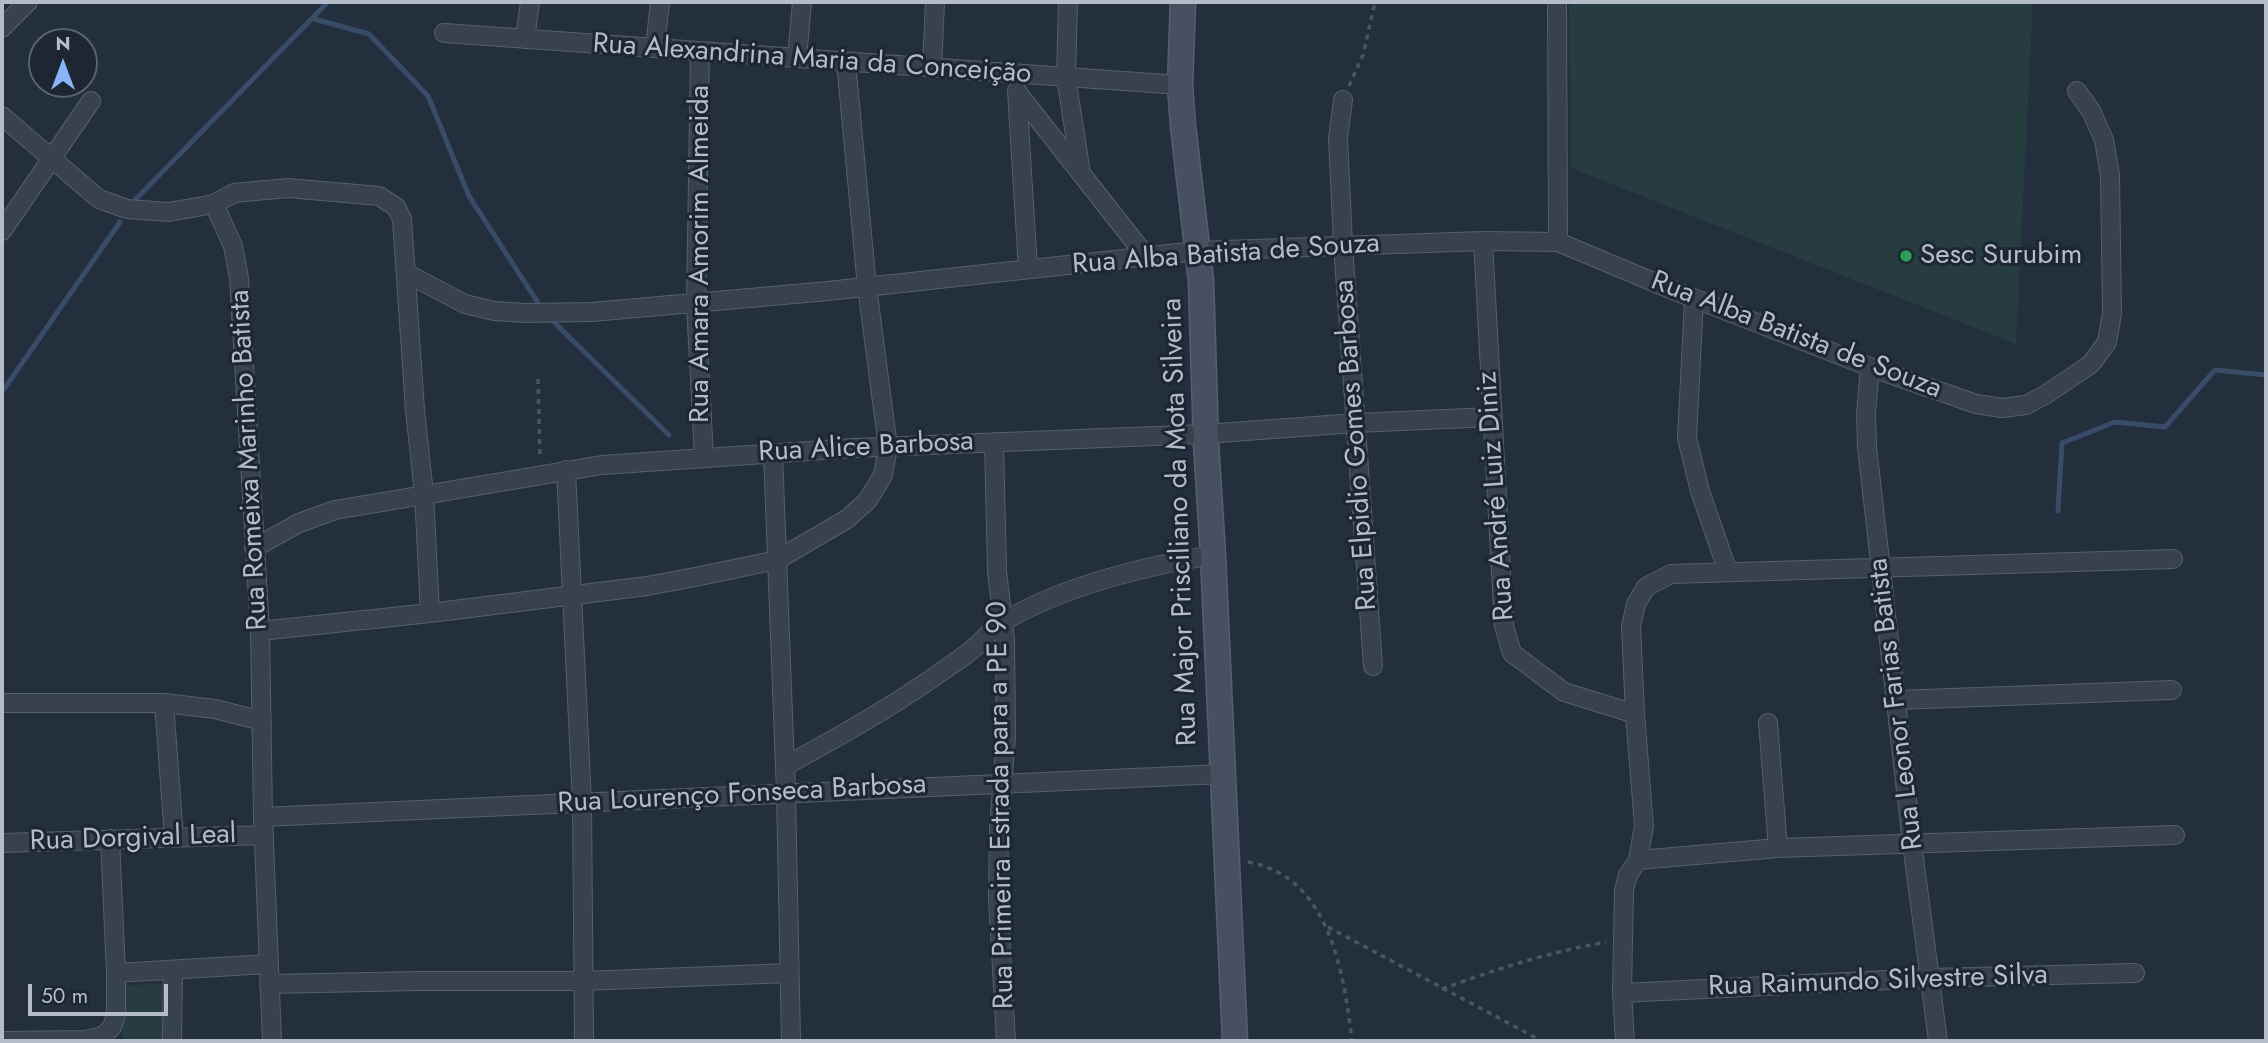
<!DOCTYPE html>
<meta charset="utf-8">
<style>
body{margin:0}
#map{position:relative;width:2268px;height:1043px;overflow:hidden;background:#242f3e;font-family:Jost,sans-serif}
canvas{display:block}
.frame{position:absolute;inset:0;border:4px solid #b4bcc9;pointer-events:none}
.north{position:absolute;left:28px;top:28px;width:70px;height:70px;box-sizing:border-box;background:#1d2633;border:2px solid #59626f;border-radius:50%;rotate:0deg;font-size:19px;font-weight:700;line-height:28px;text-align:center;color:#b4bcc9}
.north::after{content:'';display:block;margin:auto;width:24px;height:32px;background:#8ab4f8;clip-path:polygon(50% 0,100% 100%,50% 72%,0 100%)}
.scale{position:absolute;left:28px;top:984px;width:140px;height:32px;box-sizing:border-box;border:4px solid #b4bcc9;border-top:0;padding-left:9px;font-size:21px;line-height:24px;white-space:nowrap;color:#b4bcc9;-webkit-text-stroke:5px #1d2633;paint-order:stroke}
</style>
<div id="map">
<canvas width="2268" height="1043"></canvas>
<div class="frame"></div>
<div class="north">N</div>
<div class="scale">50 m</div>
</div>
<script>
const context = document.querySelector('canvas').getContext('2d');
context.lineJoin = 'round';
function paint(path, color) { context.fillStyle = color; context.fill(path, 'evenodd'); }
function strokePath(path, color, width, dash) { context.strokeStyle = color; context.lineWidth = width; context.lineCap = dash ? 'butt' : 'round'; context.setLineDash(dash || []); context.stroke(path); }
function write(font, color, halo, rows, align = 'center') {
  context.font = font + ' Jost,sans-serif'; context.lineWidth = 6; context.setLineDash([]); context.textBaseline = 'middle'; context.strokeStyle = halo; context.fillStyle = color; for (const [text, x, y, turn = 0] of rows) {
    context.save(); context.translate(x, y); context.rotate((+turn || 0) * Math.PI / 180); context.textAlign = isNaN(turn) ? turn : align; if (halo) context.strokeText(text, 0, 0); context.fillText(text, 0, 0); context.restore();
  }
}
paint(new Path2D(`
 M1569,2H2033L2016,344L1571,168Z
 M162,984L163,1041H123L122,985Z`), '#263c3f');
strokePath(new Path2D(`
 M314,19L369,34L428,96L469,196L540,306
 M136,199L328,2
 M555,323L669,435
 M2,392L120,222
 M2058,511L2062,443L2115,422L2165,427L2215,370L2266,375`), '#394c67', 5);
const street = new Path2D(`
 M1068,2L1066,77L1080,167
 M1557,2L1558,242
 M2,28L28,2
 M444,33L1180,85
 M525,39L530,2
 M655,48L660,2
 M700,51L696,304L704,457
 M797,58L802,2
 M932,67L935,2
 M1017,91L1028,269
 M1017,92L1145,255
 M1343,100L1338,138L1343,245L1373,666
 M2,116L99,199L127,209L169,212L214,204L234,193L288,188L379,196L396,207L402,219L415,410L424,494L430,613
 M214,204L233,246L239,278L260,631L263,817L272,1041
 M2,231L91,101
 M1483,241L1504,626L1512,653L1564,692L1635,714
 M406,273L465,304L494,311L525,313L592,312L828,291L1197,251L1483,241L1558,242L1670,289L1870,367L1976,404L2002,408L2026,405L2045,395L2091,364L2107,342L2112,313L2110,175L2104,140L2091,111L2077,91
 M1694,299L1687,438L1700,491L1728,572
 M1870,367L1866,414L1867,447L1912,843L1938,1041
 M994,442L997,571L1005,640L1006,736L999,828L998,898L1006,1041
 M773,453L786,793L791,1041
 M566,470L582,802L584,1041
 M254,548L299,523L335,510L602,465L854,448L1205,434L1356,423L1491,417
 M260,631L430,613L647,586L695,577L777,560L847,519L868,500L883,475L888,447L867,287L846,62
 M1896,700L2172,690
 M2,703H164L215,709L262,721
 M164,703L174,837
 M1768,723L1778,848
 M785,766C839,737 894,706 944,670C954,663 965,656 974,648C985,639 994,626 1006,620C1065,586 1146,566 1213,555
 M263,817L1222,774
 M2,843L264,835
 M1638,860L1778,848L2175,835
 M116,973L268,964
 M269,984L419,981H583L789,973
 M1622,993L1929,978L2135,973
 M2,1041L86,1040L103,1036L112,1027L116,1015V973L110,839
 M172,1041L173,970
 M1625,1041L1622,993L1624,890L1628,875L1638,860L1644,826L1635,714L1631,626L1636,604L1646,587L1671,574L2173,559`);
const secondary = new Path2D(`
 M1183,2L1180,85L1183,126L1201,281L1206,443L1213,555L1235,1041`);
strokePath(street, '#565f6c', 20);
strokePath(secondary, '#565f6c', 27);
strokePath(new Path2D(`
 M1349,86L1363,55L1375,2
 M538,379L540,458
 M1248,862C1330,876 1344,974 1352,1041
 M1328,927L1542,1041
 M1442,989C1496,969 1550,952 1606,942`), '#44595c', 3.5, [5, 5]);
strokePath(street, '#38414e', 18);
strokePath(secondary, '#465061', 24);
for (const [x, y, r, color] of [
 [1906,256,7,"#2e9e5b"]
]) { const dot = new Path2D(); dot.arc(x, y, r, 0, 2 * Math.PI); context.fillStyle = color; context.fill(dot); strokePath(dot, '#1d2633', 2.5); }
write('28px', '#b4bcc9', '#1d2633', [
 ["Rua Alexandrina Maria da Conceição",812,60,4],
 ["Rua Amara Amorim Almeida",701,254,-90],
 ["Rua Alba Batista de Souza",1226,255,-4],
 ["Rua Alba Batista de Souza",1796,336,21],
 ["Rua Elpidio Gomes Barbosa",1357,445,-94],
 ["Rua Alice Barbosa",866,448,-3],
 ["Rua Romeixa Marinho Batista",250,460,-93],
 ["Rua André Luiz Diniz",1497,496,-94],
 ["Rua Major Prisciliano da Mota Silveira",1181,522,-92],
 ["Rua Leonor Farias Batista",1897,704,-97],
 ["Rua Lourenço Fonseca Barbosa",742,795,-3],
 ["Rua Primeira Estrada para a PE 90",1002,805,-91],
 ["Rua Dorgival Leal",133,839,-2],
 ["Rua Raimundo Silvestre Silva",1878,982,-2]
]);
write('28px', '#b4bcc9', '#1d2633', [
 ["Sesc Surubim",1920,256]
], 'left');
</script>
